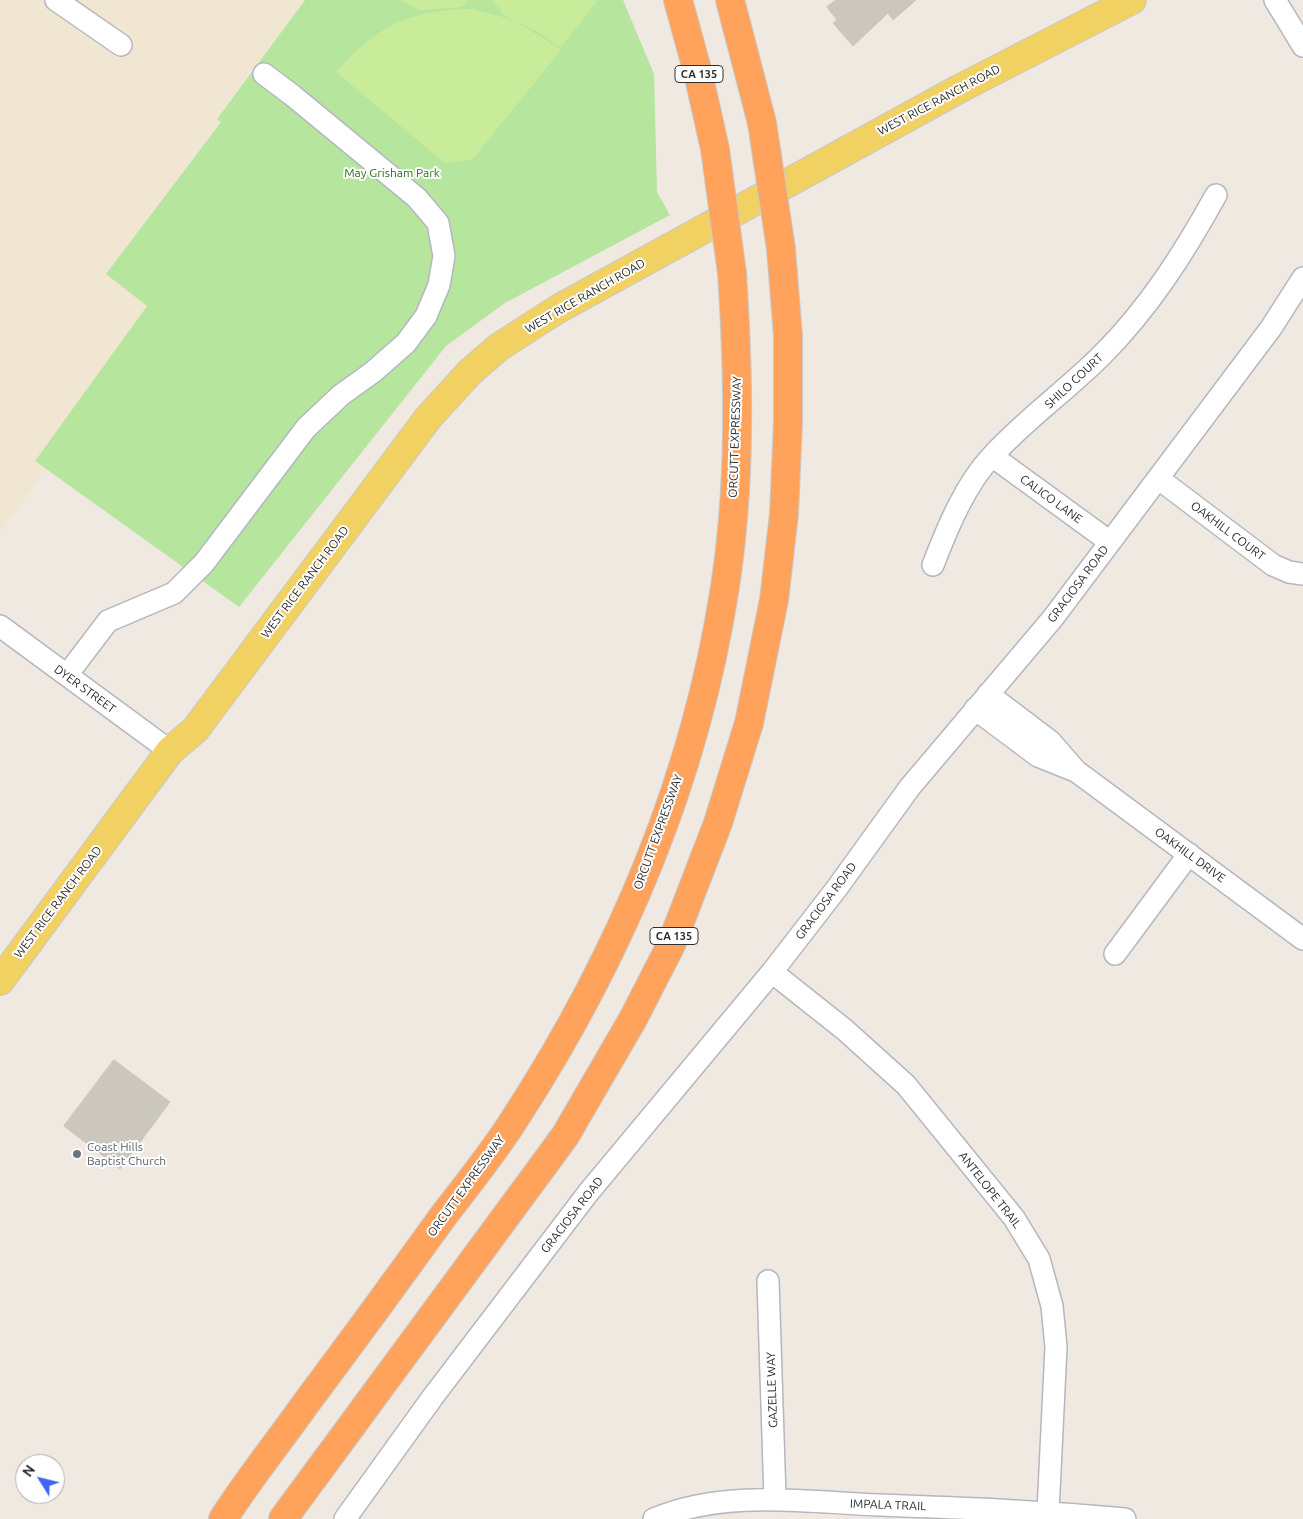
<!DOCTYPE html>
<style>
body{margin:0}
#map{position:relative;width:1303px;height:1519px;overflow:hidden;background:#efe9e1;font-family:Ubuntu,sans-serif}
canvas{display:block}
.north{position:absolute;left:15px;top:1454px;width:50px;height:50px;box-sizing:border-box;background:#fff;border:1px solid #ababab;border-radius:50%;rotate:306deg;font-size:14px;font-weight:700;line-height:20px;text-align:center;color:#2e2e2e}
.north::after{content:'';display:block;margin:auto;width:18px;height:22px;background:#4264fb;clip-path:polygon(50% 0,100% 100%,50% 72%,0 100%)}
</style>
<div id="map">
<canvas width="1303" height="1519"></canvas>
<div class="north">N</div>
</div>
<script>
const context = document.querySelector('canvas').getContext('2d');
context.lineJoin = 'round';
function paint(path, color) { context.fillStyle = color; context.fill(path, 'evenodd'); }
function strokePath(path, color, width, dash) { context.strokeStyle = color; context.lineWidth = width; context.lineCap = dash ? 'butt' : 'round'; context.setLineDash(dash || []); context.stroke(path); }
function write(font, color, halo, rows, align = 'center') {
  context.font = font + ' Ubuntu,sans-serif'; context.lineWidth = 4; context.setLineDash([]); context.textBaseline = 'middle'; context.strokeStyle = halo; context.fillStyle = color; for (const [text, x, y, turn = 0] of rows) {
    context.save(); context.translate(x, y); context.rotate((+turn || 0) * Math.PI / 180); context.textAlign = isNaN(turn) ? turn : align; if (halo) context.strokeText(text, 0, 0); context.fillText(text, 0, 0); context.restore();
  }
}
paint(new Path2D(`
 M0,0H304L217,117L221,120L107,273L148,305L35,461L46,469L0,532Z`), '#f0e6d1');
paint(new Path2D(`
 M305,0H623L654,74L657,192L670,215L505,303L446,346L239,607L35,461L147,306L106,274L221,122L217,119Z`), '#b6e59e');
paint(new Path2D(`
 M401,0H468L462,7L419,10Z
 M492,0H598L560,48L540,33L504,15Z
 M472,9L514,20L561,50L473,159L445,163L336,72C376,26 410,10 472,9Z`), '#c9ec9a');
const building = new Path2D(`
 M836,0H916L893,20L888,13L853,46L833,23L837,20L827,7Z
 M114,1060L170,1102L120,1169L64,1126Z`);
paint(building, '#cbc7bf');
strokePath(building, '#cbc5ba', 1);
const minor = new Path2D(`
 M56,0L121,45
 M1275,0L1303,46
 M992,456L1110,542
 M1159,479L1273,565L1289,572L1303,574
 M933,565C947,529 965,484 993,455C1026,419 1067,390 1102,355C1149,308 1184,253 1216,195
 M0,626L170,751
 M67,675L108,621L174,593L204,563L306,428L341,395L373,372L406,343L426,316L439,285L444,256L438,223L417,198L292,95L264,74
 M988,694L1050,741L1076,771L1303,939
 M975,709L1038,756L1073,770
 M1115,954L1189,854
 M772,972L845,1030L906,1085L1014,1218L1039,1259L1052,1306L1056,1347L1048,1512
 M768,1281L775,1498
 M345,1519L432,1398L588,1193L772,972L837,888L910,787L1053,618L1271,328L1303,278
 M654,1519C725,1489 805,1502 879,1505C961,1508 1043,1511 1125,1519`);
const major = new Path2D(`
 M0,981L170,751L195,730L428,418L470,372L499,347L558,309L959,89L1132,0`);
const highway = new Path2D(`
 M678,0L698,73L715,149
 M730,0L762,123
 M223,1519C248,1480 277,1444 304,1406C351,1343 398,1279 444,1215C468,1184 493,1153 514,1120C618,960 694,782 724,593C741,488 739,379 732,273
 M283,1519L565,1136L633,1019L671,945L718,823L749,723L774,600L784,514L788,422V336L781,249`);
strokePath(minor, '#b4b7c1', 24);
strokePath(major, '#c9c9c9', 30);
strokePath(highway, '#c9c9c9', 30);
strokePath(minor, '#fff', 21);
strokePath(major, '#f2d163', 28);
strokePath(highway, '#ffa35c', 28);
const highwayBridge = new Path2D(`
 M762,123L781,249
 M715,149L732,273`);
strokePath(highwayBridge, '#c9c9c9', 30, []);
strokePath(highwayBridge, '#ffa35c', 28);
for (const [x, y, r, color] of [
 [77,1154,5,"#6b7280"]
]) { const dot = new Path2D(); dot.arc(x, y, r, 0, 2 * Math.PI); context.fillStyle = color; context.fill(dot); strokePath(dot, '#fff', 2); }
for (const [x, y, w] of [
 [699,74,48],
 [674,936,48]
]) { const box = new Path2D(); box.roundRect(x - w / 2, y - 8.5, w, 17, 4); context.fillStyle = '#fff'; context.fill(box); strokePath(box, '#2e2e2e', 1); }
write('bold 11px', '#2e2e2e', null, [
 ["CA 135",699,74],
 ["CA 135",674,936]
]);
write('12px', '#2e2e2e', '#fff', [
 ["WEST RICE RANCH ROAD",939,100,-28],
 ["WEST RICE RANCH ROAD",585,296,-30],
 ["SHILO COURT",1074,381,-43],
 ["ORCUTT EXPRESSWAY",735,437,-88],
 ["CALICO LANE",1051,499,36],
 ["OAKHILL COURT",1228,531,37],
 ["WEST RICE RANCH ROAD",305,582,-53],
 ["GRACIOSA ROAD",1078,584,-53],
 ["DYER STREET",85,689,36],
 ["ORCUTT EXPRESSWAY",658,832,-70],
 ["OAKHILL DRIVE",1190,855,36],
 ["GRACIOSA ROAD",826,901,-53],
 ["WEST RICE RANCH ROAD",58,902,-53],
 ["ORCUTT EXPRESSWAY",466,1186,-54],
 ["ANTELOPE TRAIL",990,1190,52],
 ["GRACIOSA ROAD",572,1215,-52],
 ["GAZELLE WAY",772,1390,-92],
 ["IMPALA TRAIL",888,1505,2]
]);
write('12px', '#2c6e1b', '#fff', [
 ["May Grisham Park",392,173]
]);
write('12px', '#5b616d', '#fff', [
 ["Coast Hills",87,1147],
 ["Baptist Church",87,1161]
], 'left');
</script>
